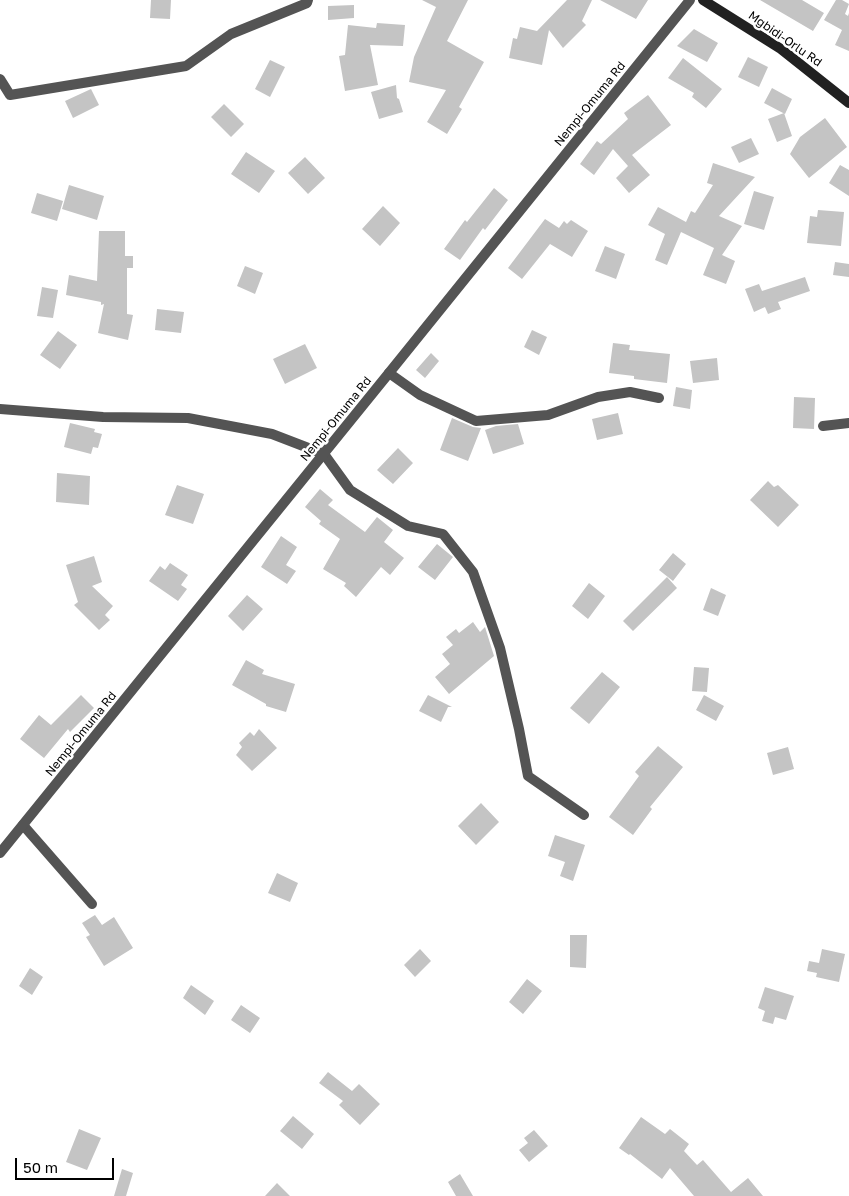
<!DOCTYPE html>
<style>
body{margin:0}
#map{position:relative;width:849px;height:1196px;overflow:hidden;background:#fff;font-family:"Golos Text",sans-serif}
canvas{display:block}
.scale{position:absolute;left:15px;top:1158px;width:99px;height:22px;box-sizing:border-box;border:2px solid #000;border-top:0;padding-left:6px;font-size:15px;line-height:18px;white-space:nowrap;color:#000;-webkit-text-stroke:4px #fff;paint-order:stroke}
</style>
<div id="map">
<canvas width="849" height="1196"></canvas>
<div class="scale">50 m</div>
</div>
<script>
const context = document.querySelector('canvas').getContext('2d');
context.lineJoin = 'round';
function paint(path, color) { context.fillStyle = color; context.fill(path, 'evenodd'); }
function strokePath(path, color, width, dash) { context.strokeStyle = color; context.lineWidth = width; context.lineCap = dash ? 'butt' : 'round'; context.setLineDash(dash || []); context.stroke(path); }
function write(font, color, halo, rows, align = 'center') {
  context.font = font + ' "Golos Text",sans-serif'; context.lineWidth = 5; context.setLineDash([]); context.textBaseline = 'middle'; context.strokeStyle = halo; context.fillStyle = color; for (const [text, x, y, turn = 0] of rows) {
    context.save(); context.translate(x, y); context.rotate((+turn || 0) * Math.PI / 180); context.textAlign = isNaN(turn) ? turn : align; if (halo) context.strokeText(text, 0, 0); context.fillText(text, 0, 0); context.restore();
  }
}
paint(new Path2D(`
 M151,0H171L170,19L150,18Z
 M422,0H468L447,41L484,62L459,107L462,109L447,134L427,122L446,90L409,82L414,57L436,7Z
 M567,0H592L582,21L586,25L563,48L549,30L542,65L509,58L513,38L517,39L520,27L537,31Z
 M600,0H648L636,19Z
 M760,0H802L824,13L813,31Z
 M836,0H842L849,4L845,14L848,16L849,13V51L835,45L842,30L824,20Z
 M354,5V18L328,20V6Z
 M377,23L405,25L403,46L370,45L378,85L345,91L339,56L345,55L348,25L376,28Z
 M694,29L718,43L707,62L677,46Z
 M748,57L768,67L759,87L738,77Z
 M683,58L722,89L706,108L692,97L694,93L668,78Z
 M270,60L285,67L270,97L255,89Z
 M396,85L397,98L399,99L403,112L379,119L371,92Z
 M772,88L792,99L785,114L764,103Z
 M91,89L99,105L73,118L65,101Z
 M648,95L671,125L632,155L650,175L629,193L616,178L628,166L613,149L594,175L580,164L597,141L601,144L628,119L624,113Z
 M224,104L244,124L231,137L211,117Z
 M784,113L792,136L777,142L768,119Z
 M825,118L847,147L809,178L790,154L800,137Z
 M751,138L759,154L739,163L731,147Z
 M246,152L275,171L259,193L231,174Z
 M305,157L325,178L308,194L288,173Z
 M713,163L755,177L719,216L742,226L722,255L735,261L726,284L703,275L714,248L681,232L667,265L655,260L665,234L648,225L658,207L686,222L691,211L695,213L713,185L707,183Z
 M840,165L849,170V196L829,183Z
 M69,185L104,196L97,220L62,209Z
 M494,188L508,200L485,230L483,228L460,260L444,249L465,220L467,222Z
 M754,191L774,197L764,230L744,224Z
 M37,193L63,201L57,221L31,213Z
 M383,206L400,223L380,246L362,229Z
 M818,210L844,212L841,246L807,243L810,216L817,217Z
 M545,219L559,228L564,221L567,224L571,220L588,231L572,257L550,244L522,279L508,268Z
 M99,231H125V256H133V268H127V314L133,315L128,340L98,333L104,304L101,305V302L66,295L69,275L97,281Z
 M605,246L625,254L616,279L595,271Z
 M835,262L849,264V277L833,275Z
 M245,266L263,273L255,294L237,286Z
 M805,277L810,291L778,302L781,309L768,314L765,307L754,312L745,289L759,284L762,291Z
 M42,287L58,290L53,318L37,316Z
 M157,309L184,312L181,333L155,330Z
 M532,330L547,337L539,355L524,347Z
 M58,331L77,345L60,369L40,355Z
 M613,343L630,345L629,350L670,354L667,383L634,379V376L609,373Z
 M305,344L317,368L285,384L273,359Z
 M431,353L439,361L425,378L416,370Z
 M717,358L719,380L693,383L690,361Z
 M676,387L692,390L690,409L673,406Z
 M794,397L815,398L814,429L793,428Z
 M618,413L623,434L597,440L592,419Z
 M452,418L473,427L481,428L468,461L440,450Z
 M70,423L95,429L94,432L102,434L98,448L93,447L91,454L64,447Z
 M518,424L524,444L493,454L485,430L496,426Z
 M398,448L413,463L393,484L377,470Z
 M57,473L90,476L89,505L56,502Z
 M768,481L774,487L778,485L799,505L778,527L750,500Z
 M177,485L204,494L193,524L165,515Z
 M320,489L333,500L328,505L365,532L377,517L393,530L384,542L404,558L390,575L381,567L356,597L344,586L346,583L323,569L340,539L319,524L321,521L305,507Z
 M281,536L297,547L286,565L296,571L287,584L261,567Z
 M437,544L453,557L435,580L418,567Z
 M673,553L686,564L673,581L659,570Z
 M94,556L102,582L92,586L113,606L105,615L110,620L99,630L74,605L78,602L66,565Z
 M170,563L188,575L181,585L187,589L178,601L149,581L160,566L165,570Z
 M667,577L677,588L633,631L623,621Z
 M589,583L605,596L588,619L572,606Z
 M711,588L726,595L718,616L703,610Z
 M247,595L263,609L243,631L228,616Z
 M473,622L480,632L485,627L494,656L449,694L435,677L450,664L442,654L453,645L446,637L456,629L459,633Z
 M246,660L264,670L262,674L295,684L286,712L266,706V704L232,685Z
 M694,667L709,668L707,692L692,691Z
 M602,672L620,687L589,724L570,708Z
 M81,695L94,708L70,732L68,729L44,758L20,739L39,715L51,725Z
 M428,695L452,707H448L441,722L419,711Z
 M704,695L724,706L716,721L696,710Z
 M259,729L277,748L252,771L236,755L242,747L239,743L250,732L254,736Z
 M658,746L683,767L650,807L652,809L633,835L609,817L639,776L635,772Z
 M788,747L794,769L773,775L767,753Z
 M481,803L499,822L476,845L458,826Z
 M555,835L585,845L573,881L560,876L565,862L548,856Z
 M277,873L298,883L290,902L268,893Z
 M95,915L102,925L114,917L133,948L104,966L86,937L90,935L82,923Z
 M570,935H587L586,968L570,967Z
 M420,949L431,961L415,977L404,965Z
 M822,949L845,954L839,982L816,977L817,973L807,971L809,961L819,963Z
 M30,968L43,977L32,995L19,986Z
 M527,979L542,991L523,1014L509,1002Z
 M191,985L214,1001L205,1015L183,998Z
 M765,987L794,996L786,1020L775,1017L773,1024L762,1021L765,1011L758,1008Z
 M241,1005L260,1018L250,1033L231,1020Z
 M328,1072L352,1091L359,1084L380,1104L360,1125L339,1105L343,1101L319,1083Z
 M293,1116L314,1134L302,1149L280,1131Z
 M641,1117L665,1134L670,1129L689,1144L684,1151L697,1165L703,1160L731,1192L748,1178L763,1196H694L670,1168L662,1179L630,1154L629,1155L619,1148Z
 M79,1129L101,1138L87,1170L66,1162Z
 M534,1130L548,1146L529,1162L519,1150L528,1143L524,1138Z
 M122,1169L133,1173L126,1196H114Z
 M460,1174L473,1196H456L448,1182Z
 M277,1183L290,1196H265Z`), '#c4c4c4');
strokePath(new Path2D(`
 M0,79L10,95L186,66L231,34L307,3L308,0
 M389,373L420,395L476,421L548,415L598,397L630,392L659,398
 M0,409L103,417L188,418L272,434L324,454L350,490L408,526L443,534L473,572L500,648L519,729L528,776L584,815
 M823,426L849,423
 M23,825L92,904`), '#545454', 10);
strokePath(new Path2D(`
 M0,853L389,373L690,0`), '#545454', 10);
strokePath(new Path2D(`
 M703,0L781,49L849,103`), '#212121', 10);
write('12px', '#000', '#fff', [
 ["Mgbidi-Orlu Rd",785,39,35],
 ["Nempi-Omuma Rd",590,104,-51],
 ["Nempi-Omuma Rd",336,419,-51],
 ["Nempi-Omuma Rd",81,734,-51]
]);
</script>
